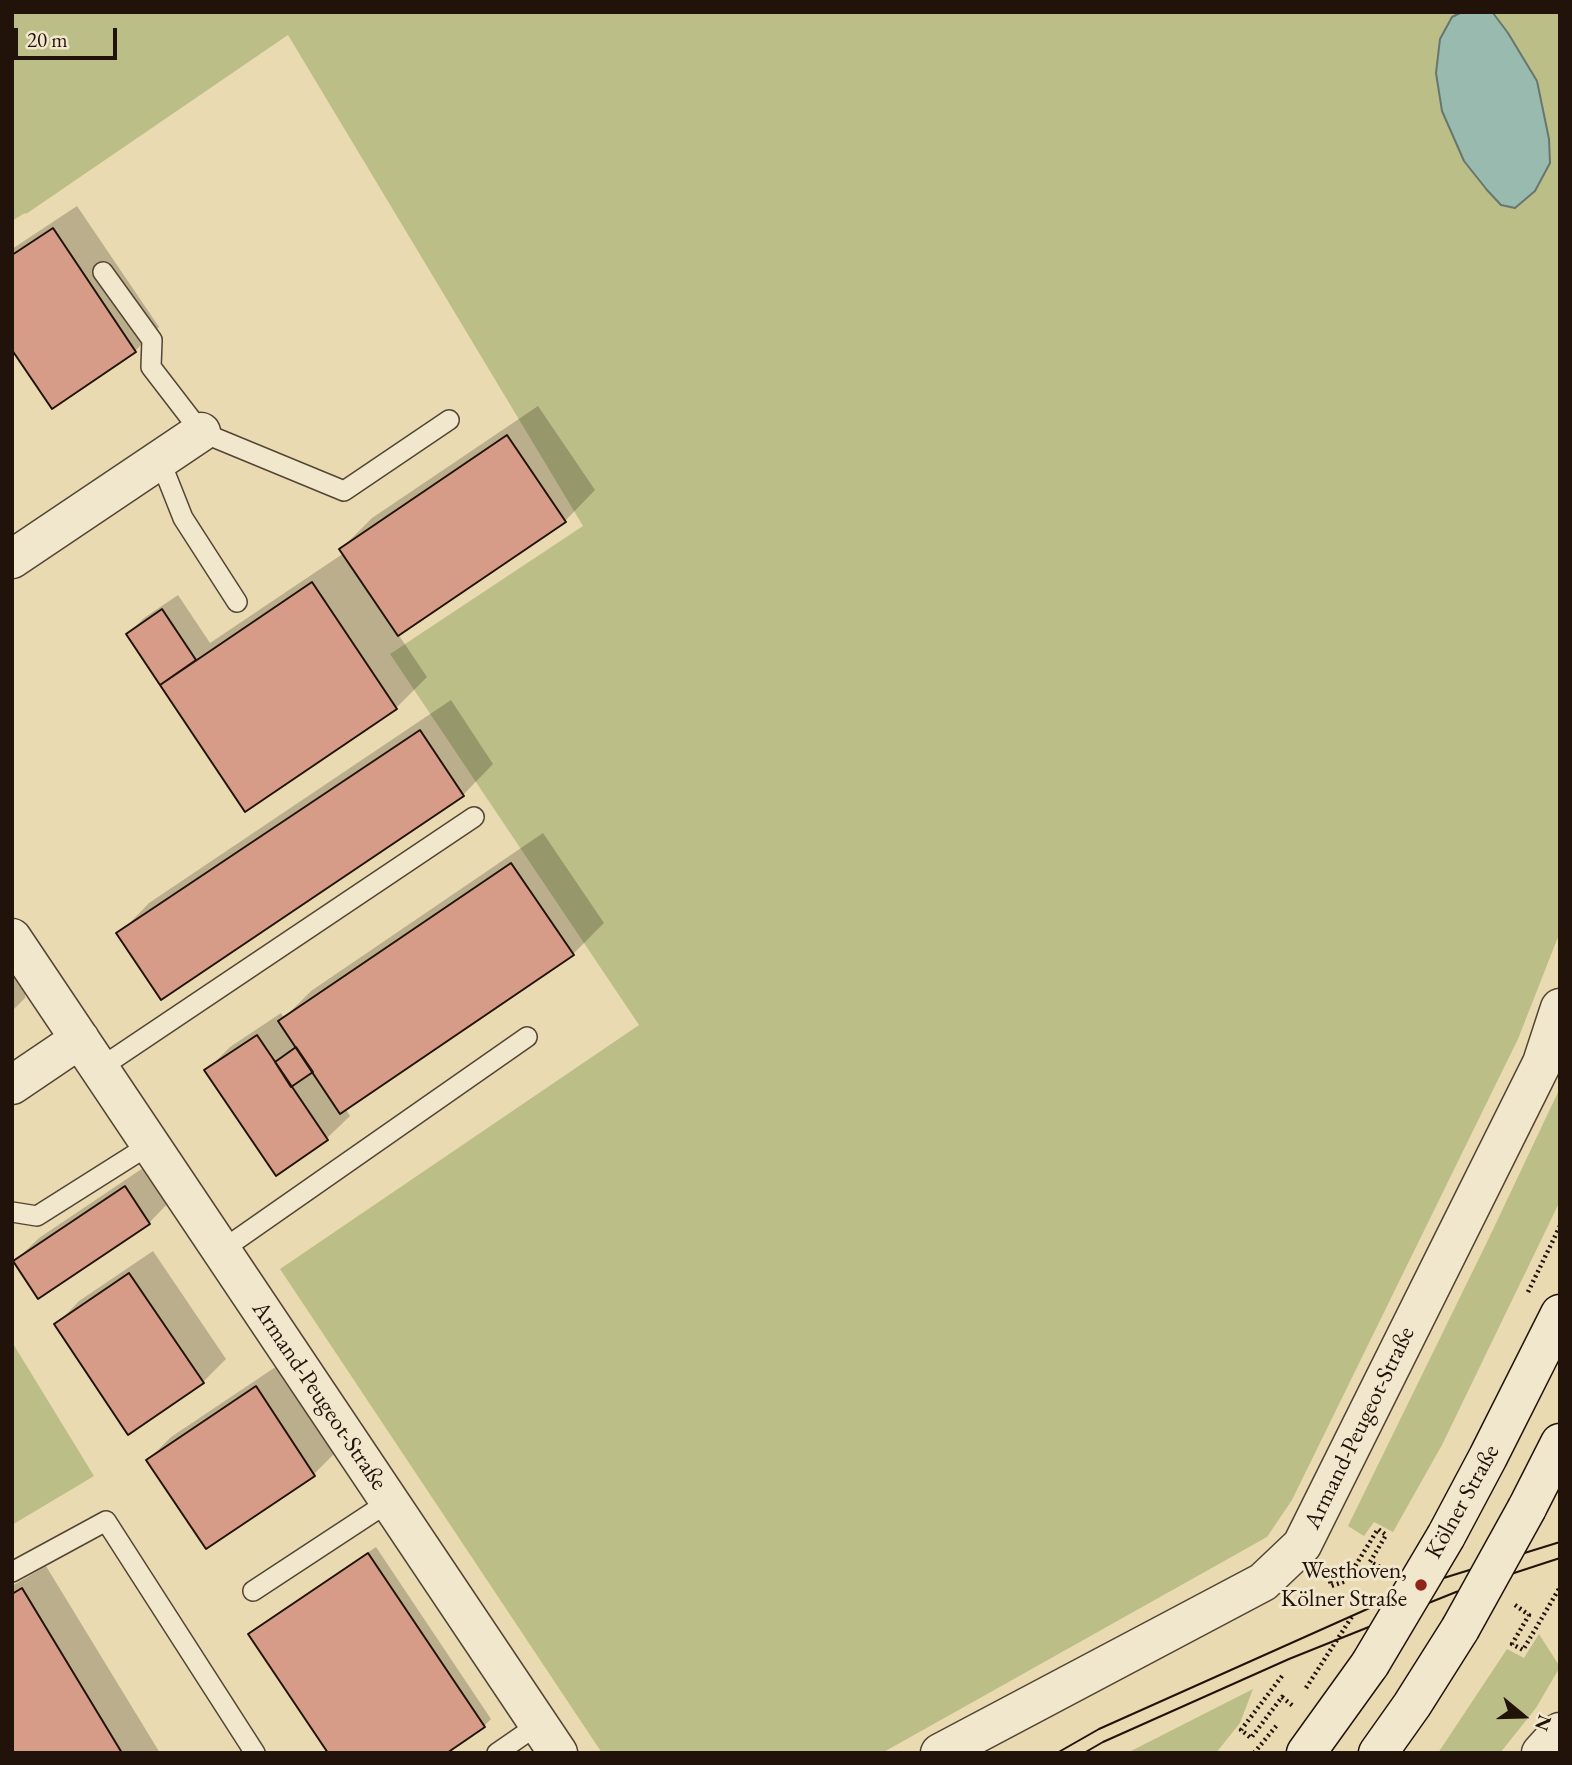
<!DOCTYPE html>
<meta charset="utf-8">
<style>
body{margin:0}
#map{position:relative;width:1572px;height:1765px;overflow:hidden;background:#eadab1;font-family:"EB Garamond",serif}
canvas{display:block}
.frame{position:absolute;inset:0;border:14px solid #21130a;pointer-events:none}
.north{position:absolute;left:1488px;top:1681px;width:70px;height:70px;-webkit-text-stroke:5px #f1e7cc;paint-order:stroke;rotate:109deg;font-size:19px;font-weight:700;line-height:28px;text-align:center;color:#21130a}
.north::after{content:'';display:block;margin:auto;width:24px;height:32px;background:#21130a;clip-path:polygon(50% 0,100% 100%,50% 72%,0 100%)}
.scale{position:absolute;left:14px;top:28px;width:103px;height:32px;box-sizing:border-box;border:4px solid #21130a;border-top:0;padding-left:9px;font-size:21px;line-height:24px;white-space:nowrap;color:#21130a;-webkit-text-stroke:5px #f1e7cc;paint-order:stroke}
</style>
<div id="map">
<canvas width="1572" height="1765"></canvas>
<div class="frame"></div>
<div class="north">N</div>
<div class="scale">20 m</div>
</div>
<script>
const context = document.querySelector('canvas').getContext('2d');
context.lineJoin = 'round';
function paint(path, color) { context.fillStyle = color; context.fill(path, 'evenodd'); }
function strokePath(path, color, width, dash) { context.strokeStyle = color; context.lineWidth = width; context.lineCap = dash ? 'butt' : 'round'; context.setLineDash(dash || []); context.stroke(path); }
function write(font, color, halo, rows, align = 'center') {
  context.font = font + ' "EB Garamond",serif'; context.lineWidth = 6; context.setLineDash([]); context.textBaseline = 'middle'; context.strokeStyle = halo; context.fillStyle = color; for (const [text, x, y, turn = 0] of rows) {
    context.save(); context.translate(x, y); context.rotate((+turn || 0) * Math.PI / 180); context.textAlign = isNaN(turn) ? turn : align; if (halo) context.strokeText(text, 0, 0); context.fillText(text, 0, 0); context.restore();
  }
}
paint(new Path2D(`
 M12,12H1560V932L1518,1039L1292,1500L1267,1537L882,1753H602L280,1269L639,1025L390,654L583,526L288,35L26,214L25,213L12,221Z
 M1560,1088V1201L1442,1445L1393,1532L1374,1522L1364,1536L1348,1526L1488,1240Z
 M12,1342L94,1476L12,1525Z
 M1539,1634L1560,1667L1536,1708L1500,1753H1438L1507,1649L1524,1658Z
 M1253,1689L1240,1723L1216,1753H1127Z`), '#bcbe88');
const water = new Path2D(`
 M1462,12L1493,13L1508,33L1537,81L1549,139L1550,163L1535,191L1515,208L1501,205L1487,190L1464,161L1442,111L1436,73L1440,39L1452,17Z`);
paint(water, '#98baaf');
strokePath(water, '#68776d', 2);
paint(new Path2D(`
 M77,206L159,327L135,351L52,407L12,347V249Z
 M538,406L595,490L565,521L398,634L427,677L396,708L246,809L128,634L144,618L178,595L210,643L344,553L341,549L372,518Z
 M451,700L493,764L463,795L119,934L149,903Z
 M543,833L604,923L573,954L345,1108L350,1116L326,1139L207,1070L230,1047L281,1013L284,1018L311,991Z
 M12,946L29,971L25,998L12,1011Z
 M149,1164L172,1199L149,1223L15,1261L39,1238Z
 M153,1251L226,1359L203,1382L56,1325L79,1301Z
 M280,1364L337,1451L314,1474L206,1547L148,1460L171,1437Z
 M376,1547L491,1719L484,1726L250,1634L257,1627Z
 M46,1566L160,1753H12V1586Z`), '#0003');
const building = new Path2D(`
 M53,228L136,352L52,409L12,350V255Z
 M507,435L566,522L398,636L339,549Z
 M312,582L397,709L245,812L160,685Z
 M162,609L196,660L160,685L126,634Z
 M420,730L464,796L161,1000L116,933Z
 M511,863L574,955L340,1114L278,1021Z
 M257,1035L328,1140L276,1176L204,1070Z
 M296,1047L313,1072L291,1087L275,1062Z
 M125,1186L150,1224L38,1299L13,1261Z
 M129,1273L204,1383L128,1435L54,1324Z
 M256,1386L315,1476L206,1549L146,1460Z
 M368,1553L485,1727L447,1753H328L248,1634Z
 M22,1588L122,1753H12V1594Z`);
paint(building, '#d69c88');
strokePath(building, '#21130a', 2);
const service = new Path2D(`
 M103,272L152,340L151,367L201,432L344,491L449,420
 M160,460L183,518L237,602
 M100,1068L474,817
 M12,1212L37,1216L151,1144
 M222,1250L527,1037
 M12,1572L106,1521L255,1753
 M253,1591L390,1501
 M497,1753L539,1724`);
const minor = new Path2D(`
 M12,559L201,432
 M12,938L558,1753
 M12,1085L80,1039
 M940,1753L1263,1582L1302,1545L1542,1063L1560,1008
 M1541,1753L1560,1732`);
const secondary = new Path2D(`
 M1527,1508L1560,1443
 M1446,1536L1488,1457L1560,1314
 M1306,1753L1370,1664
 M1378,1753L1412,1705L1460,1629`);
strokePath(service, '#534534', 22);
strokePath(minor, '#534534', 41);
strokePath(secondary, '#21130a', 41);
strokePath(new Path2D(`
 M1528,1292L1560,1226
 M1326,1572L1329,1574L1331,1586L1346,1581L1378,1529L1386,1535L1370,1562L1382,1568
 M1515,1605L1529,1615L1512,1644L1523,1650L1560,1587
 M1282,1676L1241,1730L1251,1738L1282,1697L1293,1706
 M1254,1753L1277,1725`), '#21130a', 4.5, [2, 3.5]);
strokePath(service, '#f1e7cc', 19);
strokePath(minor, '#f1e7cc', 38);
strokePath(secondary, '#f1e7cc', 38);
strokePath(new Path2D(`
 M1057,1753L1099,1729L1421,1585L1560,1542
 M1084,1753L1103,1742L1289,1659L1456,1592L1560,1558`), '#21130a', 2);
const secondaryBridge = new Path2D(`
 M1460,1629L1527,1508
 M1370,1664L1446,1536`);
strokePath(secondaryBridge, '#21130a', 41, []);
strokePath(new Path2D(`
 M1306,1688L1353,1615`), '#21130a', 4.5, [2, 3.5]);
strokePath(secondaryBridge, '#f1e7cc', 38);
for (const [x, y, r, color] of [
 [1421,1585,7,"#8f2418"]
]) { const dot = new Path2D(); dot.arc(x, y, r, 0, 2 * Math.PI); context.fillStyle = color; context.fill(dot); strokePath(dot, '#f1e7cc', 2.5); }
write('24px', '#21130a', '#f1e7cc', [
 ["Armand-Peugeot-Straße",319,1396,56],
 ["Armand-Peugeot-Straße",1360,1428,-64],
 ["Kölner Straße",1463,1502,-61]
]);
write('24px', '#21130a', '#f1e7cc', [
 ["Westhoven,",1407,1571],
 ["Kölner Straße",1407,1599]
], 'right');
</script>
